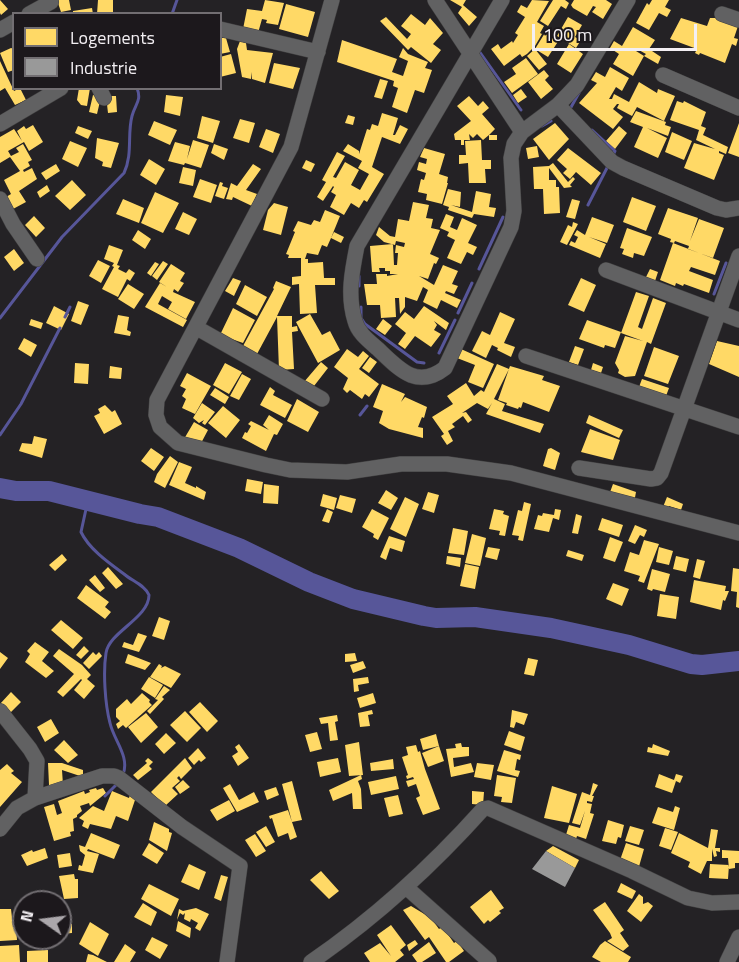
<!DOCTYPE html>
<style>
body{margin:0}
#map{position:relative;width:739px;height:962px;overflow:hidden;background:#242225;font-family:"Titillium Web",sans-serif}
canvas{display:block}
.legend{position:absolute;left:12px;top:12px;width:210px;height:78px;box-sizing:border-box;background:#1c181c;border:2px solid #726e72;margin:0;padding:8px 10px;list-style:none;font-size:18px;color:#f3eff3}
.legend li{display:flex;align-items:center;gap:12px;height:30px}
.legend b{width:30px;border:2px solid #726e72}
.north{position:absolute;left:12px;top:890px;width:60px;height:60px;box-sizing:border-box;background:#1c181c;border:2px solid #726e72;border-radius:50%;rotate:284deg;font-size:16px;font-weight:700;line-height:24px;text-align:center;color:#f3eff3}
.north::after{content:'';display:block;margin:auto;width:21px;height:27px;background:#aba7ab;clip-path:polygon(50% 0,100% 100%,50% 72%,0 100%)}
.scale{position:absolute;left:532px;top:24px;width:165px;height:27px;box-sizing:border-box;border:3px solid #f3eff3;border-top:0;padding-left:8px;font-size:18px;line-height:21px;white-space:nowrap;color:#f3eff3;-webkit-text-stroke:4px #1c181c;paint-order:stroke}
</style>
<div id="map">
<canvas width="739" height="962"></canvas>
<ul class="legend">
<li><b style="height:16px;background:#ffd966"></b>Logements</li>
<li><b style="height:16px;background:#999"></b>Industrie</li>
</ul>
<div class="north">N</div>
<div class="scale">100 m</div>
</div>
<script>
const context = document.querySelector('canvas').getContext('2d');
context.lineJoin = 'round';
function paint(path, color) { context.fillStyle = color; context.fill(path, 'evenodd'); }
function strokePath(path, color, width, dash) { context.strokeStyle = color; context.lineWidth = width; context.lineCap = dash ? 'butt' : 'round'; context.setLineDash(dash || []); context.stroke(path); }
paint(new Path2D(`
 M0,0L8,9L1,15L0,13Z
 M57,0H69L71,10L61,12Z
 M98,0H113V14H97Z
 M265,0L284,3L278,25L266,23L267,20L262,19L258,33L243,29L247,9L262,11Z
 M450,0H466L463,5L477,17L469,26L458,13L462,7Z
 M532,0L549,1L537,22L544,26L540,33L542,34L535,46L527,54L522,57L520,54L504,66L491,49L498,44L501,49L512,41L513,43L518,35L515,33L525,17L517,12L521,5L527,8Z
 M553,0H565L569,3L566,9L561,6L548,26L540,21Z
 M574,0H606L612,4L603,19L592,12L596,7L593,6L587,16L573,8L571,5Z
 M652,0H669L665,7L671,10L667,17L659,13L649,30L636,23L647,3L649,5Z
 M286,4L315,12L308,37L279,29Z
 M92,8L93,14H73V11Z
 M411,14L425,25L430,18L443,33L433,44L441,50L431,63L411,47L408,50L380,21L386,17L407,39L411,34L401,26Z
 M568,17L582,25L575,37L581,40L576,48L557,36Z
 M681,18L707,26L710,18H715L738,26L734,38L738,39L736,46L732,44L725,63L700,53L699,55L695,53L697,49L670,39Z
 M633,27L655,40L649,49L661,57L658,64L644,56L646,54L637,49L636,51L644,56L633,76L613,64L619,54L610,48L614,41L622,46Z
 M548,28L555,34L554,36L559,40L548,57L535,49Z
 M220,38H226L230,52L220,54Z
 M342,40L397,59L392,72L403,76L408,61L399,57L403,48L408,54L428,62L425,68L432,70L424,93L415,90L407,113L392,107L398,88L393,86L394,81L337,62Z
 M240,41L246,43L247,50L273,53L265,83L252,79L251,72V79L242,77L237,49Z
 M569,44L583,54L571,73L557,64Z
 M11,48L14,49V70L8,72L0,53Z
 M535,49L547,64L539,70L527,56Z
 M231,54L236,73L220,77V57Z
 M526,58L538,74L512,93L504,82L516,74L512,68Z
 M0,61L14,91L20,88L26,100L15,105L5,88L0,91Z
 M274,63L300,68L293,89L269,83Z
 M610,67L629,78L622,91L616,87L609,99H612L614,94L629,102L639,82L657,93L658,89L675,96L664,121L637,107L632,116L617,108L619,104H617L613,109L623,117L613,129L579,103L597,83L591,80L596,72L605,77Z
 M544,70L549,76L545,80L553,89L541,99L528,82Z
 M380,79L388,81L382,99L374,97Z
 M79,88H90L87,106L81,105L77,100Z
 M521,89L527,97L518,103L513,95Z
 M93,95L101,97L97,114L89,112Z
 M166,95L183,97L180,116L164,112Z
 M106,96H116L117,112L108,113Z
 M469,96L478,106L483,101L489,108L482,114L495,129L489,135H497V140H489V135L483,140L477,134L473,138L469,134L470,140H464V145H461V140H455L454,134L471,121L457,106Z
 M677,101L683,103L684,101L706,112L701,126L706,128L703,135L728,147L726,154L719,151V153L724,155L714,180L684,168L694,143L715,149L696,140L699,130L670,120Z
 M636,111L666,122L665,125L671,127L668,136L647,128L667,138L658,158L634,147L643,127L630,122Z
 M382,113L398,118L393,135H395L400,125L408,129L400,144L382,137L372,167L384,174L367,202L364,200L359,208L351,203L344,215L330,207L336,195L331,192L334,187L333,186L323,201L317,197L326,182L322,180L337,152L345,156L333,177L336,178L345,162L359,170L351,185L360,190L369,174L358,168L362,161L343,151L348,144L359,151V154L367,129L370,130L372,124L378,126Z
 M348,115L355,117L353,125L345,123Z
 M202,116L220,121L213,143L197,138Z
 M240,119L255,123L249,143L233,138Z
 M154,121L177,130L170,145L148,135Z
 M555,123L569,139L549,160L533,139Z
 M739,123V157L728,153Z
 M33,125L43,142L29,151L24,142L8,151L11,156L19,152L16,148L23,144L32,160L28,162L30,166L23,170L24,172L32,168L37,179L19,191L26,202L13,209L6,197L11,194L4,180L20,171L10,157L0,163V137L14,129L22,141L17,131L24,126L26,129Z
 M78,126L92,131L88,139L75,133Z
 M619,126L627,133L615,149L606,141Z
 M266,129L280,134L273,153L259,147Z
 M672,132L692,141L684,160L665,152Z
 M97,138L119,143L111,168L102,166L103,162L95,158Z
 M193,140L209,145L201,168L185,163L184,165L168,161L175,142L190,146L187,159Z
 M481,140L482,160H491V169H485L486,183H469L468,163L459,164V155H466L465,141Z
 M70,141L87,148L78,167L62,159Z
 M214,144L228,149L224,160L211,153Z
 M537,146L539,157L528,159L526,148Z
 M424,148L445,154L439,174L448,177L447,183H448L442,204L426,200L427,194L418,192L421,179L424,180L426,173L417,170L419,162L426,164L427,159L420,157Z
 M568,148L601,173L591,185L576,172L570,179L563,173L567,169L557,160Z
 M149,159L165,169L156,185L140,175Z
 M306,160L315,164L311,172L302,168Z
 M553,163L568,182L573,177L575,179L570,185L572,187L564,188L549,168V180H556V187H559L560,213L544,214L543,189H534L533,167L549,166Z
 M56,164L60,171L46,180L41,173Z
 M253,164L261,169L246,190L257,194L252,206L233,197L232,200L226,199L231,183L237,186Z
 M183,167L196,170L193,186L179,183Z
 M200,179L217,185L211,203L193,197Z
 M72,180L86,195L70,210L55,196Z
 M220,182L223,183L222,186L228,188L224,199L215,196Z
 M47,185L50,191L40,198L37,192Z
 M448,189L461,192L460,207L451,205L472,212L476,191L491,194L489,207L496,208L494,217L474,214L472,218L448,210L449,207L443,205Z
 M155,192L179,203L163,233L141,223Z
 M632,197L656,206L646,231L623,222Z
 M123,199L144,208L139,223L116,214Z
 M572,199L580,201L575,219L566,217Z
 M413,202L429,205L426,218L433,219L431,228L440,230L430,254L439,258L436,264L434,263L428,279L419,276L434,285L443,265L458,271L452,284L458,286L454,294L446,291L445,293L461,300L457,308L441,300L437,309L423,302L428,290L423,287L417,301L405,297V307L400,314L399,298H395L396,317L381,318L380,305H367L364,284H377L376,274H387V276L398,274H390V271H385V268H379L380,272H372L370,246L393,244L394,265H397L398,253H395L396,245L404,247L405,243L396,241L395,245L384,242L376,235L379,227L390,236L395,237L398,219L409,221Z
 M274,203L288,207L281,235L263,230L268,210Z
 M668,208L698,218L690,241L699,219L724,228L713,258L688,249L689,246L675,241L674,243L670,242L671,239L658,234Z
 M325,210L340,216L331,238L327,247L322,245L318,255L307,253L305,259H308V263L323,262L324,278H335V285H315L317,313L300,314L299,284L292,285V277L301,276V258H288L289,255L286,254L295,232L293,231L298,221L311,225L314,220L320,222Z
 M183,212L197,219L189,235L175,229Z
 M446,214L454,217L450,227L457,230L462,218L477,225L468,243L477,247L473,255L467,252L461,264L447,258L455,240L447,236L449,232L440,228Z
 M34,216L45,228L36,237L25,225Z
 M592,217L614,225L607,243L589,237L606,244L600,258L569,245L571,241L575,243L578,237L574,235L577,230L585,235Z
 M573,222L578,224L567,245L560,242L568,225L572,227Z
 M627,228L652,237L644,256L634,253L633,258L622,254L624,249L620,248Z
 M138,230L151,239L145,249L132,240Z
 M334,232L344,237L341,243L331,238Z
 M673,243L720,261L715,275L691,267L689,271L713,280L709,293L684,284L683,286L676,283L675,286L660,280Z
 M109,245L123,250L117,265L120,266L118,269L126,273L129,269L135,273L130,281L127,279L118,297L102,289L114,267L112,266L114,263L104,259Z
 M14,249L24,263L14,271L4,257Z
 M98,260L110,266L101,283L89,276Z
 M163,261L168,264L157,280L152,276Z
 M155,262L159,264L151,276L147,273Z
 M171,264L185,273L180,281L184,283L178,292L174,289L173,292L195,302L186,319L168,309L172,302L162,296L158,304L187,320L183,327L145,307L160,283L167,287L159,282Z
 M650,269L658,272L655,281H644Z
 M233,278L241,281L234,296L225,291Z
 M581,278L596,285L584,312L568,305Z
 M276,281L291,287L277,316H292V327L297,326L298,331L292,332L294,369L279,370L277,317L257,354L243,346L274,289L273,288Z
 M128,284L144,294L134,309L118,299Z
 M245,285L267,297L257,316L236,304Z
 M636,292L649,296L638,327L642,329L653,298L666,303L651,344L647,342L635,376L625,377L618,373L619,370L615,363L625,336L643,341L621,333Z
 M78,301L89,305L81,325L71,321Z
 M54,306L69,314L61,330L46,323Z
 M424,306L449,323L446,330L434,321L437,325L434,330L441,334L431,347L415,336L405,349L398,344L406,333L395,324L405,312L414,319Z
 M233,308L255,320L243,343L220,335Z
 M500,312L515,319L504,343L515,347L511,357L497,350L498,348L492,345L486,358L472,351L482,331L490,335Z
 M310,314L322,335L330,331L340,350L318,363L296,322Z
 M118,315L129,317L127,330L131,332L130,336L114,333Z
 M31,319L43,323L41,329L29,325Z
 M383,319L392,326L385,335L376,329Z
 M587,320L621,332L615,348L605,345L604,348L579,339Z
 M24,338L37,345L31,357L18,349Z
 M717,341L739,346V377L709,364Z
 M575,346L584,349L578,365L569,362Z
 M654,347L679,356L668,384L644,376Z
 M347,349L358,357L363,351L369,356L359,369L379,384L369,397L365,394L362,399L350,390L347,393L343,389L348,378L334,367Z
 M461,349L494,364L483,388L468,382L475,365L457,358Z
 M370,357L377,362L369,373L362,368Z
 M321,362L328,368L314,386L304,382Z
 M75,363L89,364L88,384L74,383Z
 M225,363L242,372L229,394L213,385Z
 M593,363L603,367L601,373L591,370Z
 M497,364L509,369L494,399L505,404L502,411L544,424L540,433L486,414L492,403L488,409L477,403L462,413L466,412L472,420L468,423L463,416L452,424L455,427L448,431L453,441L447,445L441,436L444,434L432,417L453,404L447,396L466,383L474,396L481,390L484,392Z
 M110,366L122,368L121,379L109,378Z
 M510,366L544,376L542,380L560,386L549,412L523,402L521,408L519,407L518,409L506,405L507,403L498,400Z
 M187,373L211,386L195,414L182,408L186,399L182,396L186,389L180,386Z
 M242,374L251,379L239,400L230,396Z
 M642,379L669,388L666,396L639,387Z
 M382,384L405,394L401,402L405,397L427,407L424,418L422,417L418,427L423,428V438L389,429L379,423L383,411L373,407Z
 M270,387L275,391L273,395L292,405L285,418L260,405Z
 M215,388L229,397L225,404L210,395Z
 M297,399L319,412L308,432L287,421Z
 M202,403L215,412L205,425L202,423L204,420L199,423L193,418Z
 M105,405L112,412L115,410L122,424L104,434L94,416L100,413L98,409Z
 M223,406L240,420L226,438L208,423Z
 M269,415L283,424L277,435L274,434L266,451L242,438L245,432L247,433L251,426L248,424L251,421L269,430L263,425Z
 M589,415L623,430L619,438L586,423Z
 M194,422L208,430L199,447L184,439Z
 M590,429L620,440L613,460L581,452Z
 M34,436L47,439L42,458L19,451L22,443L32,444Z
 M151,448L164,457L154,471L141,461Z
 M551,448L560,453L555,470L543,466L548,449Z
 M170,456L178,462L165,488L154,482L157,474Z
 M179,462L192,467L185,483L196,488V486L206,492L204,500L169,485Z
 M247,479L263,482L261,494L245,491Z
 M264,484L279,486L278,504L263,503Z
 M613,484L636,492L634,503L609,495Z
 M386,490L398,498L391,510L378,503Z
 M428,492L439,495L434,513L422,509Z
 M323,494L337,498L334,510L320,506Z
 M340,495L356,499L352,513L336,508Z
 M405,497L419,504L406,537L390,529Z
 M667,497L683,504L681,510L669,506L668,509L663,507Z
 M524,502L531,504L523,541L518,540L519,536L512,535L518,510L522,511Z
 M327,509L333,512L329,523L322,521Z
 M372,509L389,518L378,540L373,537L374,534L362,527Z
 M494,509L504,511L503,514L509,516L505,536L499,535L500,531L489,529Z
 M555,509L561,510L559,520L553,518L549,532L534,529L538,515L542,516L543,513L554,515Z
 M576,514L582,516L578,534L572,533Z
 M602,518L623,525L619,537L598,530Z
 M635,525L647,530L644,537L640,535L635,544L628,541Z
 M453,528L468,531L464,555L448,553Z
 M472,534L486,538L480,566L465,563Z
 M389,536L405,541L402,552L390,548L386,560L380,557Z
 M610,537L623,542L615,562L603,558Z
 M644,540L659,544L644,583L638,581L640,576L624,571L630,552L639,555Z
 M488,547L500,549L497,560L485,557Z
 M659,547L673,551L669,565L656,562Z
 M568,550L584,555L582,561L566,556Z
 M62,554L67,560L55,571L49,565Z
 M447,556L461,558L460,567L446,564Z
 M676,556L689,559L686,572L673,569Z
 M697,559L705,561L700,579L693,577Z
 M465,564L479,567L475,589L460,586Z
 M108,567L123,584L116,589L102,573Z
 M733,568L739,569V608L736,607L737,592L731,591Z
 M652,569L670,574L665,592L653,589L652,591L647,589Z
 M95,575L105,588L100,592L89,580Z
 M694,580L726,586L725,591H729L725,601L723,600L721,610L690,602Z
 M613,583L629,589L622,606L606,599Z
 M86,585L109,602L105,607L111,612L105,619L77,598Z
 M660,594L679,597L676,619L657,616Z
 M159,617L170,621L164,640L152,636Z
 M61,620L83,638L73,649L51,630Z
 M138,633L147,636L139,652L122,647L124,642L133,645Z
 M35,642L49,652L42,661L54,671L46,678L25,662L30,654L27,651Z
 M84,646L89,651L81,659L76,655Z
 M59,649L82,665L91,675L87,679L95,686L84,699L74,690L82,680L81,679L63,697L57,692L74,674L53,656Z
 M0,652L8,658L0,669Z
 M93,652L96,655L99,652L102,656L89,669L83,663Z
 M355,653L357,661L345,662V654Z
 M128,654L151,663L145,670L125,663Z
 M528,658L538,660L534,676L524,674Z
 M363,661L366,668L353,673L350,665Z
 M159,664L162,666L161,668L165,666L181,674L171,688L150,677Z
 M149,677L163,685L155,698L141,689Z
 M368,677L369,683L358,685L359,691L354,692L353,679Z
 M164,686L170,690L162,697L164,699L150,714L147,711L158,700L155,699Z
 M11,692L21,702L7,716L0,704Z
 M142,693L150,700L149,702L152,705L126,728L123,725L118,729L116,724L120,721L116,717V709L127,699L131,704Z
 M373,693L376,703L360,708L357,698Z
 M200,702L218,721L207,732L189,712Z
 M372,710L373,714L368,715L370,726L360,727L358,713Z
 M512,710L528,714L524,725L516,722L514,728L510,727Z
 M185,711L201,728L187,742L170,725Z
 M146,713L158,727L141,743L128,727Z
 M337,715L338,721L335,722L338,740L330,741L328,723L321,724L319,718Z
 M51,719L59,733L45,742L37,727Z
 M509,731L525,737L521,751L504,745Z
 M317,732L322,749L310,752L305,735Z
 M166,733L176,743L164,754L155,744Z
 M436,734L439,746L423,750L420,739Z
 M64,740L78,755L68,763L54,750Z
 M359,742L363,775L349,776L345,745Z
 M461,743L462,747H469V756L453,758L454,767L471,763L474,772L451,777L446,749L456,748L455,744Z
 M239,744L249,758L238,766L232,756L238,752L235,747Z
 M653,744L670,751L668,756L647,752L648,747L652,748Z
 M416,745L418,752L420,751L425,769L440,809L423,815L416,798L420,796L416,784L408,787L406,781L414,779L413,777L407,779L406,776L408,775L402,757L408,755L406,747Z
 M439,746L444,761L428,767L422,753Z
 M198,748L206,758L201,762L199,760L194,765L188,758Z
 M504,750L521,755L520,760L517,759L515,770L520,771L518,777L497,771Z
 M148,758L153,762L149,766L152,769L138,780L133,775L147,763L145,761Z
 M185,758L192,768L181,779L179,776L177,778L180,781L172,788L178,794L165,806L151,792Z
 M338,758L341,772L320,777L317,762Z
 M393,759L394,769L371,771L370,763Z
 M48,763H62L83,770V777L62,770L63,785H49Z
 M477,763L494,765L491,780L474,777Z
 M7,764L14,771L11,773L22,782L0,807V770Z
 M659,774L674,780L676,774L683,776L680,783L676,781L672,793L655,787Z
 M361,775L362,779L358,781L361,789L362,809H353L352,793L333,801L329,790Z
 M497,775L516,778L512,803L501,802L502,797L494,796Z
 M396,776L399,789L371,795L368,782Z
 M183,780L190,787L180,794L175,787Z
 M292,781L302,820L292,822L282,784Z
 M593,783L598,785L592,796H594L592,802L587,801V803L592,804L590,813L594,814L586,839L577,836L575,842L565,838L569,825L580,828L585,811L580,825L572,823L582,792L590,795Z
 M230,784L239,800L254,792L259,802L237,812L223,788Z
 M552,786L577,794L569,823L544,818Z
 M276,787L279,795L267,800L264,791Z
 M96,788L97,790L103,788L106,793L90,806L89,803L80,806L82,811L77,815V817L73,819L74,831L70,832L71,836L54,841L44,807L54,804L57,815L62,813L58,801L84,791L85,794L90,792L89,790Z
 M112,791L129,798L130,795L136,797L128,821L116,816L111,829L90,824L88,829L82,826L84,821L79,818L93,806L104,811Z
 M472,791L484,792L483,805L472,804Z
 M398,795L403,814L389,817L384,798Z
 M229,800L235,811L217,821L210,810Z
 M675,806L680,808L674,830L652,823L658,807L673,812Z
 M288,810L297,837L290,840L288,833L278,837L272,818L270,819L269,816Z
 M608,820L624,825L621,838L618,837L616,844L602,841Z
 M154,822L169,829V832L172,833L167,851L149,840Z
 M266,826L275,842L266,847L256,832Z
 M630,826L644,830L639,845L625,841Z
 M665,828L678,832L671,850L659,846Z
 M711,829L718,830L715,848H720V852L716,851L717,856L714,857L712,849V861H707L701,874L688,867L690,862L671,853L679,833L708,848Z
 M91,833L120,845L114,859L88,849L87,851L99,854L93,873L78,870L79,865L82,866L85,855L80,851L79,845L85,847Z
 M255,834L266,851L256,857L245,840Z
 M149,843L164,853L157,864L142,855Z
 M626,843L644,849L638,870L619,863Z
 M553,846L579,860L575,868L546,851Z
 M45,848L48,858L27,866L21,855L32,850L33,852Z
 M722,850L739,851V863H735V868L729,869L728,858H722Z
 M70,853L72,866L59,868L57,855Z
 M189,864L206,872L199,890L181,882Z
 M710,864L729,865L728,879L709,878Z
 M321,871L339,891L329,899L310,880Z
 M74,874L75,879H78V898L64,899L59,876Z
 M221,875L228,877L221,901L214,898Z
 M621,883L636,891L632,899L617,892Z
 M149,884L179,899L171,916L141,899Z
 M491,890L504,908L499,911L501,913L490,922L488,920L484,924L470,907Z
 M639,894L643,897V904L648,902L653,906L641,922L627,911Z
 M45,895V902H31V898Z
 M605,902L624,930L620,933L629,946L623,951L607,941L612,938L610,933L593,910Z
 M143,903L157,912L151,926L134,917Z
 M411,906L431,918L439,929L445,925L447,933L454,943L457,941L464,951L449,962H446L429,937L425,940L403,910Z
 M196,908L209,914L200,931L195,928L198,923L191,919L190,922L184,919L185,913L183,915L180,913L177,920L179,909L183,911Z
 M0,909H11L13,927H16L17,940L0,941Z
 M178,921L191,928L190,938L176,931Z
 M90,922L109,934L98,956L79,944Z
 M60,924H72V933L60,934Z
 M391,925L406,945L400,950L404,955L395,962H370L364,953L380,943L391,956L377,935Z
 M152,937L168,945L160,959L145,950Z
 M415,940L418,944L409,951L407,945Z
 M605,941L631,957L628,962H601L592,957L600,945Z
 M429,942L436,953L422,962H417L412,955Z
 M125,944L136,952L130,962H114Z
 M19,945L20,962H0V946Z
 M48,950V962H27V951Z
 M88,954L93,955L107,962H86Z`), '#ffd966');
paint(new Path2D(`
 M546,851L575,868L565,887L532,869Z`), '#999');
strokePath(new Path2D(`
 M172,14L177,0
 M479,51L521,110
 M570,109L580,91
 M542,126L551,121
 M592,130L615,151L614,153
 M588,205L609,164
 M479,269L503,217
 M359,276V286
 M714,294L726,263
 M361,307V318L365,324L417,362L424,363
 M458,313L472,283
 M65,317L70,307
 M0,318L62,237L124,173C133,154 127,135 132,116C135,104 142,101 137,88
 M439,353L455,320
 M360,415L367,406
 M0,435L21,404L60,328
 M88,500L81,532C89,549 109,563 124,574C132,581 145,585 149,595C149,618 109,632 106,653C103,672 105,704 110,723C114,741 130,756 123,775
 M105,796L118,783`), '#575699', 3);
strokePath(new Path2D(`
 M0,488L16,491H49L140,514L158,517L239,548L309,582L353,599L424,616L436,618L475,617L551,628L629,645L691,664L702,665L739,661`), '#575699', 20);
const minor = new Path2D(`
 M332,0L291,147L157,400L156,415L160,427L178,443L266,465L290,470L347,472L401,464H447L511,473L739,533
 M435,0L522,132
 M502,0L357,246C352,271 347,296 355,321C358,333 369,341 378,349C399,369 417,390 445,368L511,227L514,211L511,158L514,144L522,132L558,105L577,85L628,0
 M29,14L51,2
 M722,14L739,20
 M220,29L318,52
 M0,30L14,22
 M663,75L739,108
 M99,88L104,98
 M558,105L612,162L623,168L717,208L726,210L739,208
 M0,124L61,88
 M0,199L13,224L37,259
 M606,270L739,320
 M197,328L322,399
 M526,356L739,427
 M579,468L651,479L657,478L661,473L739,256
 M0,711L30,749L37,761L35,798
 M0,829L17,808L35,798L102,776H114L119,778L182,827L240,866L227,962
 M407,888L489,961
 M311,962C375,918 431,867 483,809L488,808L632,871L688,898L712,903L739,902
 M727,962L739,937`);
strokePath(minor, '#414041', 16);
strokePath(minor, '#616162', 15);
</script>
